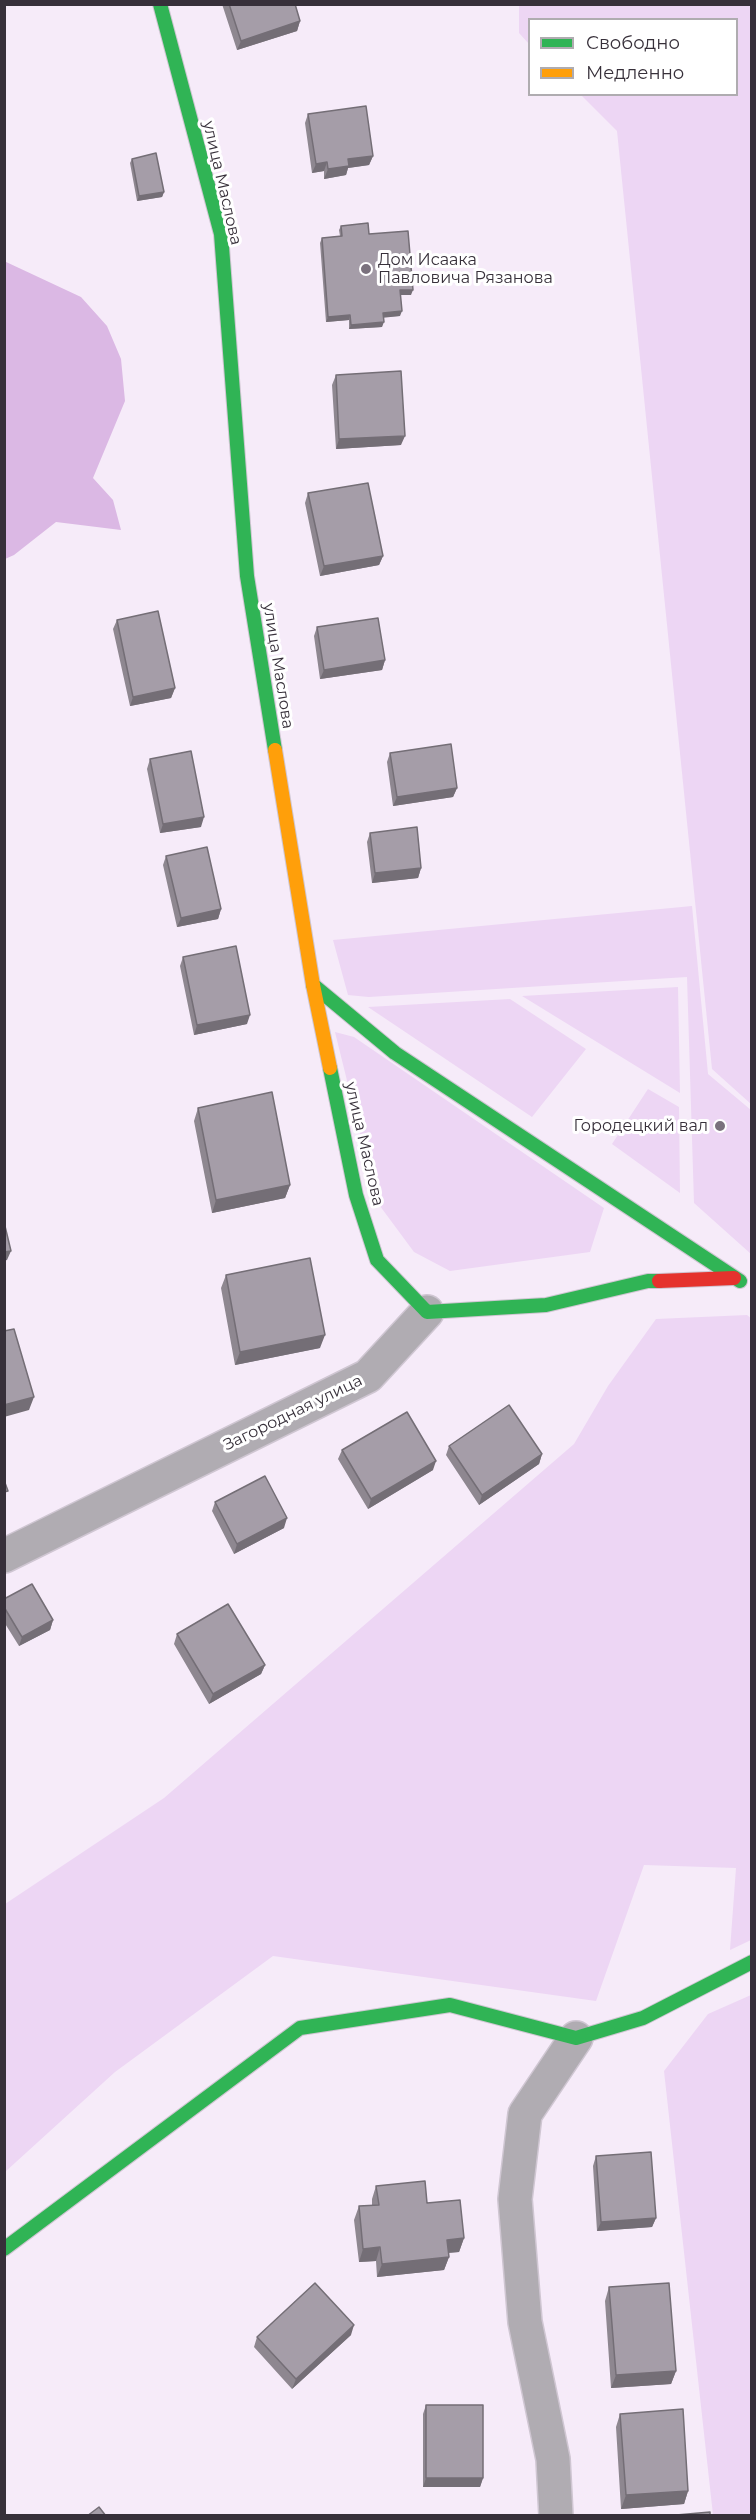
<!DOCTYPE html>
<meta charset="utf-8">
<style>
body{margin:0}
#map{position:relative;width:756px;height:2520px;overflow:hidden;background:#f6ebf9;font-family:Montserrat,sans-serif}
canvas{display:block}
.frame{position:absolute;inset:0;border:6px solid #37303a;pointer-events:none}
.legend{position:absolute;left:528px;top:18px;width:210px;height:78px;box-sizing:border-box;background:#fff;border:2px solid #afacb0;margin:0;padding:8px 10px;list-style:none;font-size:18px;color:#37303a}
.legend li{display:flex;align-items:center;gap:12px;height:30px}
.legend b{width:30px;border:2px solid #afacb0}
</style>
<div id="map">
<canvas width="756" height="2520"></canvas>
<div class="frame"></div>
<ul class="legend">
<li><b style="height:8px;background:#30b455"></b>Свободно</li>
<li><b style="height:8px;background:#ff9f0a"></b>Медленно</li>
</ul>
</div>
<script>
const context = document.querySelector('canvas').getContext('2d');
context.lineJoin = 'round';
function paint(path, color) { context.fillStyle = color; context.fill(path, 'evenodd'); }
function strokePath(path, color, width, dash) { context.strokeStyle = color; context.lineWidth = width; context.lineCap = dash ? 'butt' : 'round'; context.setLineDash(dash || []); context.stroke(path); }
function write(font, color, halo, rows, align = 'center') {
  context.font = font + ' Montserrat,sans-serif'; context.lineWidth = 6; context.setLineDash([]); context.textBaseline = 'middle'; context.strokeStyle = halo; context.fillStyle = color; for (const [text, x, y, turn = 0] of rows) {
    context.save(); context.translate(x, y); context.rotate((+turn || 0) * Math.PI / 180); context.textAlign = isNaN(turn) ? turn : align; if (halo) context.strokeText(text, 0, 0); context.fillText(text, 0, 0); context.restore();
  }
}
paint(new Path2D(`
 M519,5H751V1104L712,1069L617,131L581,95L736,94V20H530L529,44L519,33Z
 M692,906L708,1074L751,1110V1254L694,1203L687,977L369,997L348,995L333,940Z
 M678,987L680,1093L522,996Z
 M510,999L586,1049L532,1117L368,1007Z
 M335,1032L354,1037L604,1208L590,1252L450,1271L414,1252L377,1202Z
 M648,1089L679,1107L680,1193L612,1144Z
 M747,1315L752,1319L751,1940L730,1950L736,1868L644,1865L596,2001L273,1956L115,2072L5,2172V1904L164,1798L574,1444L608,1386L656,1319Z
 M751,1995V2515H713L664,2071L708,2014Z`), '#edd6f4');
paint(new Path2D(`
 M4,261L81,297L107,326L121,359L125,401L93,478L113,500L121,530L56,522L14,555L5,559Z`), '#dbb8e4');
const street = new Path2D(`
 M4,1556L368,1376L427,1312
 M556,2516L553,2459L525,2322L515,2199L525,2114L576,2038`);
const fast = new Path2D(`
 M160,4L221,234L247,576L275,750
 M313,985L395,1053L740,1281
 M330,1068L356,1195L377,1260L427,1312L546,1305L648,1281H659
 M4,2249L300,2028L450,2005L576,2038L643,2018L752,1962`);
const slow = new Path2D(`
 M275,750L313,985L330,1068`);
const jam = new Path2D(`
 M659,1281L734,1278`);
strokePath(street, '#cfc6d2', 36);
strokePath(fast, '#cfc6d2', 16);
strokePath(slow, '#cfc6d2', 16);
strokePath(jam, '#cfc6d2', 16);
strokePath(street, '#b0acb2', 33);
strokePath(fast, '#30b455', 14);
strokePath(slow, '#ff9f0a', 14);
strokePath(jam, '#e5322d', 14);
paint(new Path2D(`
 M222,4H295L300,21L297,31L237,50Z
 M308,114L373,156L369,165L348,168L346,175L324,179V171L312,173L305,123Z
 M132,159L164,192L162,197L137,201L130,163Z
 M341,226L369,234L411,295H400V316L383,317L382,327L349,329V320L326,322L320,243L322,238L340,236L339,230Z
 M336,375L401,445L336,449L332,385Z
 M308,493L383,556L379,565L320,576L305,503Z
 M117,620L175,688L171,698L130,706L113,629Z
 M317,627L385,660L382,670L320,679L314,636Z
 M390,753L457,788L453,797L393,806L387,762Z
 M150,759L201,827L160,833L147,769Z
 M370,833L421,868L418,878L372,883L367,842Z
 M166,856L221,909L218,919L177,927L163,865Z
 M183,957L247,1024L194,1035L180,966Z
 M198,1108L290,1185L285,1198L212,1213L194,1121Z
 M226,1275L320,1348L235,1365L221,1288Z
 M449,1446L542,1454L539,1464L479,1505L446,1455Z
 M342,1450L433,1470L368,1509L338,1459Z
 M215,1502L284,1528L234,1554L212,1511Z
 M4,1599L53,1620L50,1630L19,1646L4,1622Z
 M177,1634L265,1665L261,1674L209,1704L174,1644Z
 M596,2156L656,2218L652,2227L597,2231L593,2166Z
 M376,2186L427,2203L464,2238L459,2252L449,2253V2257L444,2270L377,2277L376,2261L359,2262L354,2220L359,2206L372,2205V2199Z
 M609,2287L676,2371L671,2384L611,2388L605,2301Z
 M351,2335L292,2389L254,2347L257,2337Z
 M426,2405L483,2478L480,2487H423V2414Z
 M620,2414L688,2491L684,2504L621,2509L616,2427Z`), '#8e8790');
paint(new Path2D(`
 M300,21L297,31L237,50L241,41Z
 M373,156L369,165L348,168L346,175L324,179L328,169L348,159Z
 M327,162L324,171L312,173L316,164Z
 M164,192L162,197L137,201L139,196Z
 M400,290H413L411,295H398Z
 M402,311L400,316L381,318L383,313Z
 M350,315L349,320L326,322L328,317Z
 M384,322L382,327L349,329L351,325Z
 M405,436L401,445L336,449L339,439Z
 M383,556L379,565L320,576L324,566Z
 M385,660L382,670L320,679L324,670Z
 M175,688L171,698L130,706L133,697Z
 M457,788L453,797L393,806L397,797Z
 M204,817L201,827L160,833L163,824Z
 M421,868L418,878L372,883L375,873Z
 M221,909L218,919L177,927L181,918Z
 M250,1015L247,1024L194,1035L197,1025Z
 M290,1185L285,1198L212,1213L216,1200Z
 M11,1251L7,1260L4,1261V1252Z
 M325,1335L320,1348L235,1365L240,1352Z
 M34,1397L29,1410L4,1417V1405Z
 M542,1454L539,1464L479,1505L482,1495Z
 M436,1461L433,1470L368,1509L371,1499Z
 M287,1518L284,1528L234,1554L237,1544Z
 M53,1620L50,1630L19,1646L22,1637Z
 M265,1665L261,1674L209,1704L213,1694Z
 M656,2218L652,2227L597,2231L601,2222Z
 M464,2238L459,2252L443,2253L447,2240Z
 M380,2247L376,2261L359,2262L363,2249Z
 M449,2257L444,2270L377,2277L382,2264Z
 M354,2325L351,2335L292,2389L296,2379Z
 M676,2371L671,2384L611,2388L616,2375Z
 M426,2478H483L480,2487H423Z
 M688,2491L684,2504L621,2509L626,2495Z`), '#746e76');
const building = new Path2D(`
 M229,4H295L300,21L241,41Z
 M366,106L373,156L348,159L349,166L328,169L327,162L316,164L308,114Z
 M156,153L164,192L139,196L132,159Z
 M368,223L369,234L408,231L413,290H400L402,311L383,313L384,322L351,325L350,315L328,317L322,238L342,236L341,226Z
 M401,371L405,436L339,439L336,375Z
 M368,483L383,556L324,566L308,493Z
 M158,611L175,688L133,697L117,620Z
 M378,618L385,660L324,670L317,627Z
 M451,744L457,788L397,797L390,753Z
 M191,751L204,817L163,824L150,759Z
 M417,827L421,868L375,873L370,833Z
 M207,847L221,909L181,918L166,856Z
 M236,946L250,1015L197,1025L183,957Z
 M272,1092L290,1185L216,1200L198,1108Z
 M4,1222L11,1251L4,1252Z
 M310,1258L325,1335L240,1352L226,1275Z
 M14,1329L34,1397L4,1405V1331Z
 M509,1405L542,1454L482,1495L449,1446Z
 M407,1412L436,1461L371,1499L342,1450Z
 M265,1476L287,1518L237,1544L215,1502Z
 M4,1480L8,1491L4,1492Z
 M32,1584L53,1620L22,1637L4,1607V1599Z
 M228,1604L265,1665L213,1694L177,1634Z
 M651,2152L656,2218L601,2222L596,2156Z
 M425,2181L427,2203L460,2200L464,2238L447,2240L449,2257L382,2264L380,2247L363,2249L359,2206L379,2205L376,2186Z
 M315,2283L354,2325L296,2379L257,2337Z
 M669,2283L676,2371L616,2375L609,2287Z
 M426,2405H483V2478H426Z
 M683,2409L688,2491L626,2495L620,2414Z
 M99,2507L106,2516H87Z
 M710,2512V2516H665Z`);
paint(building, '#a59da8');
strokePath(building, '#746e76', 1.5);
for (const [x, y, r, color] of [
 [366,269,6,"#7a717d"],
 [720,1126,6,"#7a717d"]
]) { const dot = new Path2D(); dot.arc(x, y, r, 0, 2 * Math.PI); context.fillStyle = color; context.fill(dot); strokePath(dot, '#fff', 2); }
write('16px', '#37303a', '#fff', [
 ["улица Маслова",222,183,77],
 ["улица Маслова",278,666,81],
 ["улица Маслова",364,1144,77],
 ["Загородная улица",293,1413,-26]
]);
write('16px', '#37303a', '#fff', [
 ["Дом Исаака",378,260],
 ["Павловича Рязанова",378,278],
 ["Городецкий вал",708,1126,"right"]
], 'left');
</script>
